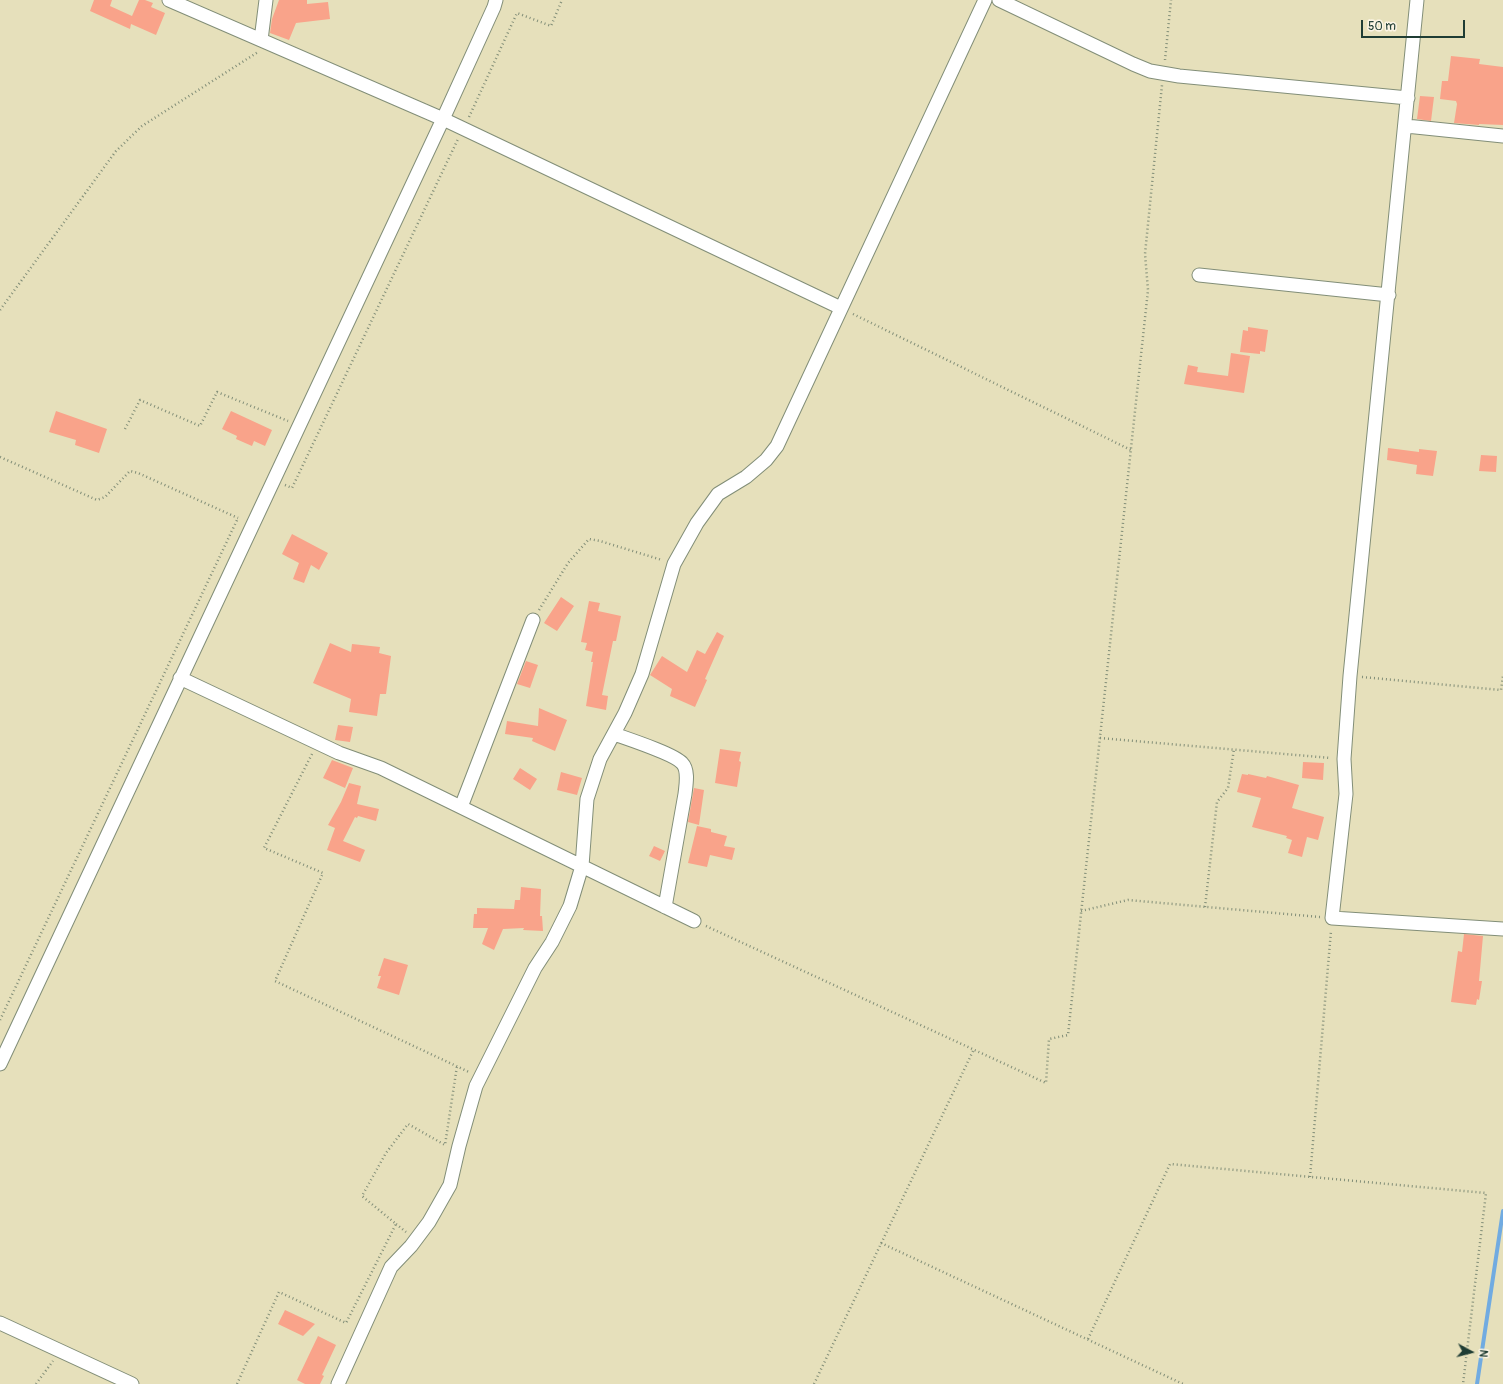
<!DOCTYPE html>
<style>
body{margin:0}
#map{position:relative;width:1503px;height:1384px;overflow:hidden;background:#e6e0bb;font-family:Pangolin,sans-serif}
canvas{display:block}
.north{position:absolute;left:1451px;top:1332px;width:40px;height:40px;-webkit-text-stroke:3px #fcf5e5;paint-order:stroke;rotate:97deg;font-size:11px;font-weight:700;line-height:16px;text-align:center;color:#1f3d34}
.north::after{content:'';display:block;margin:auto;width:14px;height:18px;background:#1f3d34;clip-path:polygon(50% 0,100% 100%,50% 72%,0 100%)}
.scale{position:absolute;left:1361px;top:20px;width:104px;height:18px;box-sizing:border-box;border:2px solid #1f3d34;border-top:0;padding-left:5px;font-size:12px;line-height:14px;white-space:nowrap;color:#1f3d34;-webkit-text-stroke:3px #fcf5e5;paint-order:stroke}
</style>
<div id="map">
<canvas width="1503" height="1384"></canvas>
<div class="north">N</div>
<div class="scale">50 m</div>
</div>
<script>
const context = document.querySelector('canvas').getContext('2d');
context.lineJoin = 'round';
function strokePath(path, color, width, dash) { context.strokeStyle = color; context.lineWidth = width; context.lineCap = dash ? 'butt' : 'round'; context.setLineDash(dash || []); context.stroke(path); }
function paint(path, color) { context.fillStyle = color; context.fill(path, 'evenodd'); }
strokePath(new Path2D(`
 M1477,1384L1503,1211`), '#71abe1', 4);
paint(new Path2D(`
 M94,0H112L110,6L132,16L139,0H145L153,3L151,7L165,13L156,35L131,24L130,29L90,11Z
 M279,0H307V4L328,2L330,19L296,23L289,40L270,33L272,19Z
 M1451,56L1480,59L1479,64L1503,67V125L1479,124V125L1454,123L1457,104L1456,101L1440,99L1442,81H1448Z
 M1420,96L1434,97L1431,121L1417,119Z
 M1248,327L1268,330L1265,352L1260,351V354L1240,352L1243,330L1248,331Z
 M1231,353L1250,356L1244,393L1184,384L1188,365L1198,367L1197,372L1228,376Z
 M56,411L107,429L99,453L75,445L76,440L49,432Z
 M231,411L272,430L265,446L254,441L252,446L236,439L237,436L222,429Z
 M1388,448L1419,452V449L1437,451L1433,476L1416,474L1417,465L1387,460Z
 M1481,455L1497,456L1496,472L1479,471Z
 M292,534L328,553L319,570L311,565L304,583L293,579L299,563L282,554Z
 M561,597L574,606L557,631L544,623Z
 M589,601L600,603L598,611L621,616L616,641H613L602,695L608,696L606,710L586,706L593,662H591L593,652L585,650L587,643L581,642Z
 M717,632L724,636L705,679L707,680L695,707L670,696L672,689L650,675L662,656L687,672L697,650L705,654Z
 M330,643L351,652L352,644L380,647L379,653L391,656L386,694H380L377,716L349,712L351,699L313,683Z
 M526,661L538,665L530,688L517,684Z
 M539,708L567,720L555,751L532,741L533,738L505,734L507,721L538,726Z
 M338,725L353,727L350,742L335,740Z
 M720,749L741,752L739,761L741,762L737,787L715,783Z
 M332,760L353,768L345,788L323,778Z
 M1303,762L1324,763L1323,780L1302,778Z
 M520,768L537,779L530,790L513,779Z
 M561,772L582,778L577,795L557,790Z
 M1242,774L1248,775V774L1266,778L1267,776L1299,785L1292,808L1324,817L1318,840L1307,837L1302,857L1288,853L1292,840L1286,838L1287,836L1252,827L1261,798L1237,792Z
 M349,783L361,786L357,804L379,809L376,821L358,816L357,818L355,817L343,841L365,850L360,862L327,850L335,828L328,825L341,802Z
 M694,788L704,790L699,825L688,822Z
 M697,826L711,829V832L727,836L724,846L735,848L732,860L710,855L707,867L688,863Z
 M654,846L665,851L660,861L649,856Z
 M521,887L541,889L540,916H542L543,931L523,930L524,928L503,929L494,950L482,944L488,928H473L474,914H477V908L514,909L515,900H520Z
 M1464,934L1483,936L1479,981H1482L1479,1000L1477,999L1476,1005L1451,1002L1458,951L1462,952Z
 M384,958L408,965L399,995L377,988L381,976H378Z
 M285,1310L315,1324L303,1336L278,1324Z
 M318,1336L336,1345L322,1375L324,1376L320,1384H305L297,1380Z`), '#f9a38a');
const minor = new Path2D(`
 M169,0L443,119L841,308
 M999,0L1133,64L1150,71L1179,76L1408,98
 M1417,0L1350,676L1344,759L1346,794L1332,918L1503,929
 M261,40L266,0
 M1406,126L1503,136
 M1199,275L1389,295
 M180,678L339,753L381,768L694,921
 M614,734C628,739 674,754 682,763C689,770 686,785 685,794L665,907
 M461,807L533,620
 M0,1064L443,119L494,7L496,0
 M0,1323L132,1384
 M338,1384L391,1267L411,1246L429,1222L450,1185L459,1146L476,1086L535,968L552,942L570,906L582,866L587,799L600,759L625,713L642,674L674,564L697,523L718,494L746,477L766,460L777,446L985,0`);
strokePath(minor, '#828e78', 15);
strokePath(new Path2D(`
 M1165,60L1171,0
 M469,117L517,13L551,26L562,0
 M0,310L116,151L142,126L258,52
 M853,314L1131,450
 M125,429L140,400L200,426L217,392L288,421
 M0,457L97,500L105,497L130,471L138,473L238,518
 M285,485L292,488L458,139
 M539,610L568,563L589,539L600,541L662,560
 M1362,677L1501,690L1503,676
 M1100,738L1331,758
 M312,754L264,848L323,873L275,981L469,1072
 M1205,907L1217,802L1228,788L1234,749
 M1081,911L1128,900L1320,917
 M706,926L1046,1083L1049,1039L1068,1035L1148,290L1145,254L1162,85
 M0,1020L238,518
 M1310,1177L1331,931
 M396,1224L406,1232
 M881,1243L1183,1384
 M1088,1339L1170,1164L1486,1193L1463,1384
 M36,1384L53,1361
 M237,1384L279,1292L346,1323L396,1224L362,1196L386,1153L408,1124L445,1145L457,1066
 M814,1384L973,1051`), '#828e78', 2.5, [1, 3]);
strokePath(minor, '#fff', 13);
</script>
